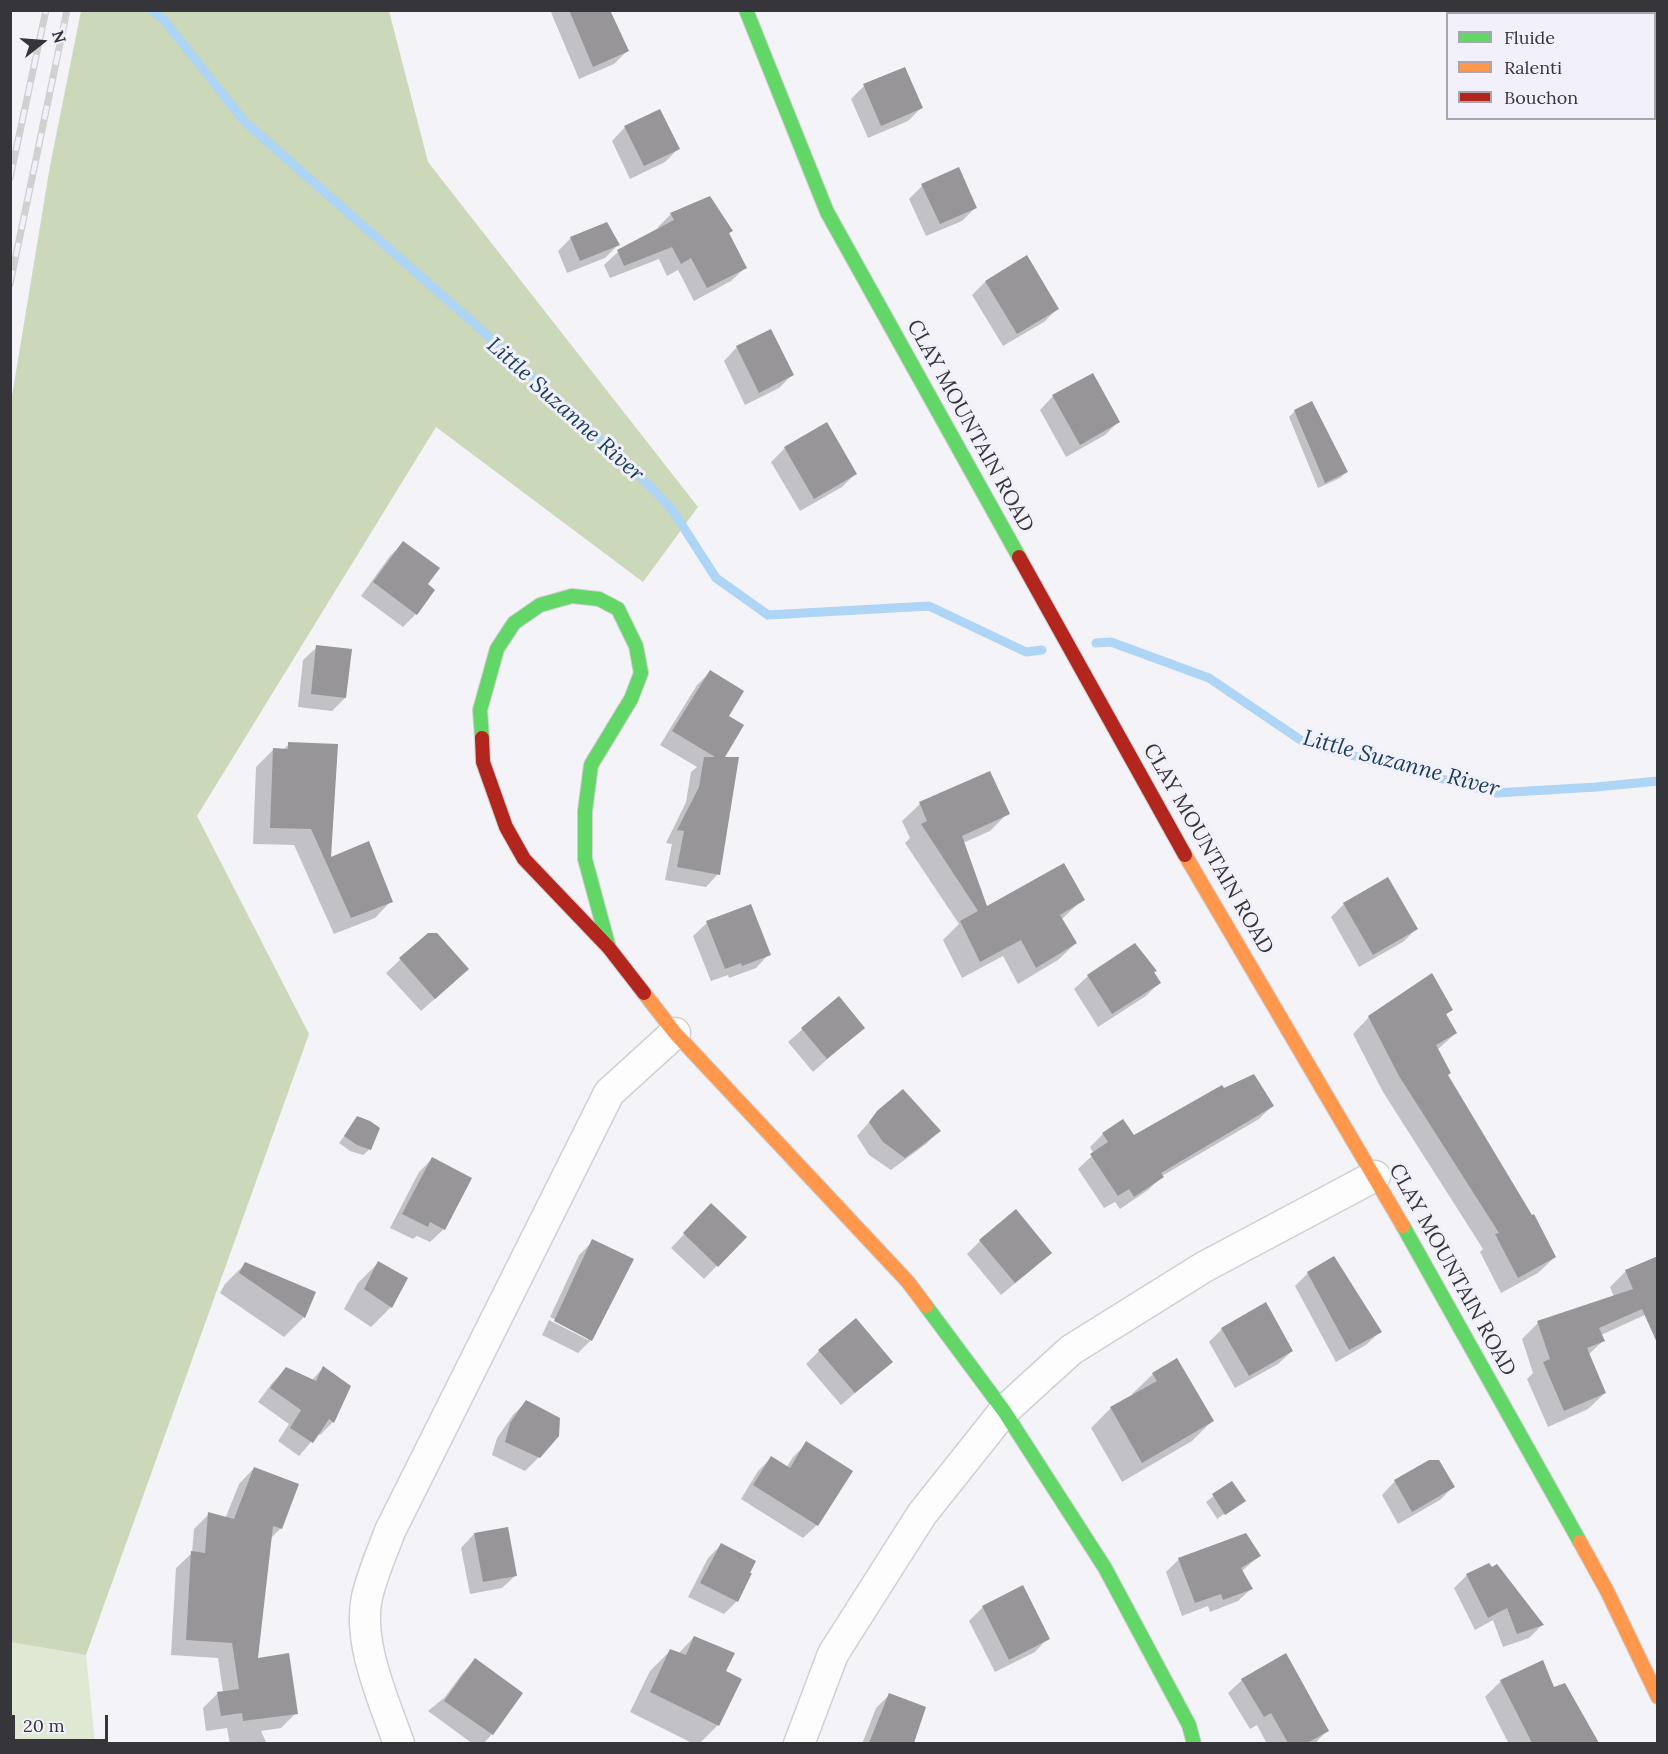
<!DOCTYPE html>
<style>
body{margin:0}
#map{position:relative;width:1668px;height:1754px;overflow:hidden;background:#f3f3f8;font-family:Lora,serif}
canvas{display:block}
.frame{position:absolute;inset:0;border:12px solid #36363a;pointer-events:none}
.legend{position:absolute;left:1446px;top:12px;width:210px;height:108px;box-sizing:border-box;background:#f1f0fb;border:2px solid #a6a6ae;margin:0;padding:8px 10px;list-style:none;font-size:18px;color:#36363a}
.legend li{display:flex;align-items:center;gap:12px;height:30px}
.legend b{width:30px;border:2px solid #a6a6ae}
.north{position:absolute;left:12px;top:12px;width:60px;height:60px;-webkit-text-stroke:4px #f1f0fb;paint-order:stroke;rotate:73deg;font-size:16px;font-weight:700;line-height:24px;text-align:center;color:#36363a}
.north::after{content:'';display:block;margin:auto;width:21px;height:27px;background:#36363a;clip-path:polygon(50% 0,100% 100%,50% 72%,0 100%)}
.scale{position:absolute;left:12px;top:1715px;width:96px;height:27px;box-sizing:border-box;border:3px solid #36363a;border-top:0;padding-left:8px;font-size:18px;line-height:21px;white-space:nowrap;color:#36363a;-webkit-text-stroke:4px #f1f0fb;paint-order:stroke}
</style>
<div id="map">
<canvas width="1668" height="1754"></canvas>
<div class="frame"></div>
<ul class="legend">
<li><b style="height:8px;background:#63d668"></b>Fluide</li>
<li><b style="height:8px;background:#ff974d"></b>Ralenti</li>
<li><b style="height:8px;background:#b3261e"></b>Bouchon</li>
</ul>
<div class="north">N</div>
<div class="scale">20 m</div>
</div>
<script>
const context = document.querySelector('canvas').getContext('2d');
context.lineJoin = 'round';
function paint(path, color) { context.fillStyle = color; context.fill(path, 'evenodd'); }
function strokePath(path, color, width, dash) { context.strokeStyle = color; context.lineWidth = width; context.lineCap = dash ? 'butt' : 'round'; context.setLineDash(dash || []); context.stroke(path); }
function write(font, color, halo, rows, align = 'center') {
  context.font = font + ' Lora,serif'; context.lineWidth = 6; context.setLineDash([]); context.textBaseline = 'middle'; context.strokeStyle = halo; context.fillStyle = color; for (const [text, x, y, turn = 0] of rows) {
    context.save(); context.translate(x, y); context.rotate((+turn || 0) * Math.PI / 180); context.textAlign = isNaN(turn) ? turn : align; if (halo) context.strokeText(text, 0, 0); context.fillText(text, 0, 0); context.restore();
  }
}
paint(new Path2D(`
 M10,1642L86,1655L95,1743H11Z`), '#dee8d3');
paint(new Path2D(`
 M81,11H389L428,162L698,507L643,582L436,427L197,816L309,1034L86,1655L10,1642L11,402L50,166Z`), '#cbd9ba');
paint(new Path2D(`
 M550,10H609L627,51L614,64L579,79Z
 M864,86L921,108L908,121L868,138L851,99Z
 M625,127L678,149L665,162L630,179L612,141Z
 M922,186L975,208L962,221L926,236L909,199Z
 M671,214L731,231L728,234L745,268L731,281L694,301L678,270L667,276L659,259L610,278L604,265L618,252L659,229L658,227Z
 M571,238L618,245L605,258L567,273L558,251Z
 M1026,257L1057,309L1044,322L1003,346L972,295L985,282Z
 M737,347L792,375L779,388L745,405L724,361Z
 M1053,396L1118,422L1105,435L1066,457L1040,410Z
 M1295,411L1346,472L1340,478L1318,488L1289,417Z
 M826,424L855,474L842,487L800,511L771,462L785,448Z
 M403,543L416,614L403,627L361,596L390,556Z
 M317,647L345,698L332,711L298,707L303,660Z
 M710,672L727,716L722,759L718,874L706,887L665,880L672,844L666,843L686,802L691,772L697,767L660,745L697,685Z
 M289,744L330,859L391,901L375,918L334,934L294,845L253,844L256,767L273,750L282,751Z
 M920,804L1008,813L990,831L963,843L986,908L1083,899L1061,920L1076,943L1058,960L1018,984L1003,956L962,978L943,940L959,924L905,843L910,838L902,821Z
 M1344,904L1416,929L1403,942L1359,967L1331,917Z
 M750,906L769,954L756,968L729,978L728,975L711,981L693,936L707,923Z
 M428,934L454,982L421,1011L386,973Z
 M1153,972L1159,983L1146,996L1098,1027L1074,989L1088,976Z
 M838,998L863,1027L813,1072L788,1042Z
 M1451,1010L1446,1015L1456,1033L1437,1050L1446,1076L1555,1257L1538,1273L1501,1293L1480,1252L1483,1249L1383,1092L1353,1034L1369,1017Z
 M1272,1106L1259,1119L1162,1176L1148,1190L1120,1209L1115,1202L1104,1208L1078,1169L1094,1154L1090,1147L1103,1134L1134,1137Z
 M878,1112L939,1131L926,1144L891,1170L869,1155L857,1136Z
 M358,1118L370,1149L363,1155L350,1151L339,1143Z
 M432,1159L444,1229L430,1242L417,1236L413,1239L390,1228L419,1172Z
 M711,1206L745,1237L704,1279L671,1248Z
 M593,1241L591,1340L578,1353L542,1335L549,1320L588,1340V1337L550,1317L579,1255Z
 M980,1241L1036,1266L1001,1295L967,1254Z
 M378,1263L391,1307L371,1327L344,1309L358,1283Z
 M245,1264L304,1317L284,1337L220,1293L225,1284Z
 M1626,1271L1658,1309L1601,1335L1603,1341L1588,1355L1605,1393L1588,1409L1548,1427L1527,1379L1533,1373L1522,1339L1538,1323L1614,1297L1610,1287Z
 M1308,1273L1380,1332L1366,1345L1336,1362L1295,1286Z
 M1222,1329L1292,1351L1278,1364L1235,1388L1209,1342Z
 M819,1351L891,1362L841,1405L806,1364Z
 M323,1368L333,1422L320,1435L318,1434L299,1456L278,1441L289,1424L258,1402L273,1382L286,1369L311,1381Z
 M1153,1374L1212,1421L1192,1441L1122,1482L1091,1428L1111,1408L1134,1396L1132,1394Z
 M526,1402L539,1457L525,1471L492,1455L497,1438L513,1415Z
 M807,1443L817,1525L803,1538L741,1499L758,1471L771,1458L786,1468L793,1457Z
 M254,1468L281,1528L270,1539L256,1660L296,1713L281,1728L261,1731L267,1744H230L227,1728L206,1731L203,1708L218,1693L223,1692L218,1658L171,1655L176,1568L192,1553L194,1529L209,1514L225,1519L239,1484Z
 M1395,1481L1453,1487L1440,1500L1398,1524L1382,1495Z
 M1231,1483L1239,1504L1218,1518V1520L1206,1502Z
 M474,1534L516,1575L502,1588L470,1594L461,1548Z
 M721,1545L737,1601L724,1614L688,1597L708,1558Z
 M1259,1556L1242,1571L1252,1588L1238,1601L1210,1612L1208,1606L1182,1616L1166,1572L1179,1559Z
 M1467,1575L1542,1625L1529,1638L1503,1647L1493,1620L1475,1630L1454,1588Z
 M1022,1587L1048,1638L1035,1652L995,1672L969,1621L983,1607Z
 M694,1637L725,1672L718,1725L699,1744H694L630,1712L650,1671L671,1650L678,1654Z
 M475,1660L492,1734L483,1744H473L428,1711L445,1697L462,1674Z
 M1242,1680L1327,1731L1317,1741V1744H1267L1257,1725L1250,1729L1228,1693Z
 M1501,1681L1553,1689L1565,1685L1597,1744H1509L1485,1697Z
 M889,1695L925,1708L912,1744H862L876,1708Z`), '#0003');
strokePath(new Path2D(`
 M151,10L164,20L245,122L477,326L651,487L673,511L716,578L768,615L929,606L1026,652L1042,650
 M1096,643L1111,642L1209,678L1305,743L1496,793L1596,787L1658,781`), '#aed4f6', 9);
paint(new Path2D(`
 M569,10H610L629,51L593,67Z
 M905,67L923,108L881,126L863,84Z
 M660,109L680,149L644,166L624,126Z
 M959,167L977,208L940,224L921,184Z
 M710,196L733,231L729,233L747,268L707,288L691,258L681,264L672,247L624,266L617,250L674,220L670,213Z
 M607,222L620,245L580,261L570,237Z
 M1027,255L1059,309L1017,334L985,281Z
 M771,329L794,375L759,393L736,346Z
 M1093,373L1120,422L1080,445L1052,395Z
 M1312,401L1348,472L1325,483L1294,410Z
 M827,422L857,474L814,499L784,447Z
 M403,541L440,568L428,584L435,590L417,615L373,582Z
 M316,645L352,649L346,698L311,694Z
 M710,670L744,691L729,716L744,725L725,757H739L720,875L677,867L684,831L677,830L699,787L704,757H715L672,731Z
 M288,742L338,744L331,857L369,841L393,902L351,918L311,829L270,828L273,748L288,749Z
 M990,771L1010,814L962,836L987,906L1064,863L1085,900L1060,915L1077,943L1036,968L1021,940L980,962L960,921L978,911L921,824L927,821L919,802Z
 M1388,877L1418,929L1373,955L1343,903Z
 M751,904L771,955L742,966L741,963L725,969L706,921Z
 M428,933H437L469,969L435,999L399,958Z
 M1135,943L1157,971L1154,972L1161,983L1112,1014L1087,975Z
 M1432,973L1453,1010L1446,1014L1457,1033L1436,1045L1451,1073L1448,1075L1532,1215L1534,1214L1556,1257L1518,1278L1495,1234L1499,1233L1399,1076L1368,1016Z
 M839,996L865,1028L827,1059L801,1028Z
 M1254,1074L1274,1106L1161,1173L1164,1177L1134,1197L1129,1189L1118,1196L1090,1154L1108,1142L1102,1133L1123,1119L1134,1135L1222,1085L1224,1088Z
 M903,1089L941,1131L905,1158L883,1142L869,1122L877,1111Z
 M357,1116L370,1121L380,1128L371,1150L357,1145L344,1136Z
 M432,1157L472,1178L445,1230L430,1222L428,1227L402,1214Z
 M711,1203L747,1237L718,1267L683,1233Z
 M1016,1209L1052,1253L1015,1283L979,1240Z
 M592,1239L634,1259L592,1341L554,1321Z
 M1334,1256L1382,1332L1349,1350L1307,1272Z
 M1658,1256V1345L1642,1309L1599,1328L1605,1341L1587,1348L1606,1393L1564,1411L1543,1362L1550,1359L1537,1321L1633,1289L1625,1270Z
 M378,1261L408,1278L392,1308L364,1289Z
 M245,1262L316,1292L305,1318L239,1273Z
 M1266,1302L1293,1351L1249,1376L1221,1328Z
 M856,1318L893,1362L855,1393L818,1350Z
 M1177,1358L1214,1421L1142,1463L1110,1407L1157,1381L1152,1373Z
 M323,1366L351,1386L334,1423L329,1419L313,1443L290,1428L301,1410L270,1388L286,1367L316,1381Z
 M526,1400L560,1418L559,1436L540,1458L505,1442L510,1423Z
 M806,1441L853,1471L818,1526L753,1485L771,1456L790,1468Z
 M1429,1460H1439L1455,1487L1412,1512L1394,1480Z
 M254,1467L299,1484L282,1529L273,1526L258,1658L289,1653L298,1714L243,1721L242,1713L221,1716L217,1692L239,1689L232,1643L186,1640L191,1551L205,1553L208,1512L234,1519Z
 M1232,1481L1246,1501L1225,1515L1212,1494Z
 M508,1527L517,1576L483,1582L474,1533Z
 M1246,1533L1261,1556L1241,1568L1253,1589L1223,1600L1221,1594L1195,1603L1178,1558Z
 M721,1543L756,1561L750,1573H752L738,1602L700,1583Z
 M1489,1563L1492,1567L1497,1564L1544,1625L1517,1634L1507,1608L1488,1618L1466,1574Z
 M1023,1585L1050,1639L1009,1660L982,1606Z
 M694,1636L735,1653L726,1671L742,1679L719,1726L650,1692L670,1649L686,1655Z
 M1286,1653L1329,1731L1307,1743H1288L1271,1713L1264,1717L1241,1679Z
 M475,1658L523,1693L493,1735L444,1701Z
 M1543,1660L1554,1687L1565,1683L1599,1743H1532L1500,1680Z
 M889,1693L926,1707L914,1743H869Z`), '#979598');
const street = new Path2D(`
 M399,1744C384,1701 357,1642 367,1597C372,1575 382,1553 390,1531L609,1093L675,1033
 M799,1744L833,1654L922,1514L1004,1411L1071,1350L1204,1267L1375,1176`);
const fast = new Path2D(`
 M746,10L827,212L1019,557
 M482,738L480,710L497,649L514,623L540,605L572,596L599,599L618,609L636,646L641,673L631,699L591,765L585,811V859L609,948
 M1403,1226L1580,1542
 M926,1306L1004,1411L1105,1568L1189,1725L1194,1744`);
const slow = new Path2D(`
 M1185,855L1403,1226
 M644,993L675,1033L908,1282L926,1306
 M1580,1542L1607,1591L1658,1697`);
const jam = new Path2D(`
 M1019,557L1185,855
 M482,738L483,762L506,827L524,859L609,948L644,993`);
strokePath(street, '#d0d0d4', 33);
strokePath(fast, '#d0d0d4', 16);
strokePath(slow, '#d0d0d4', 16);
strokePath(jam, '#d0d0d4', 16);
strokePath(street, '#fdfdfe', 30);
strokePath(fast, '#63d668', 14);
strokePath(slow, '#ff974d', 14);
strokePath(jam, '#b3261e', 14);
const rail = new Path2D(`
 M10,178L46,10
 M10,284L67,10`);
strokePath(rail, '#d0d0d1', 7);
strokePath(rail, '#f1f0fb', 4.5, [14]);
write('21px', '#36363a', '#f1f0fb', [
 ["CLAY MOUNTAIN ROAD",970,426,61],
 ["CLAY MOUNTAIN ROAD",1208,849,60],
 ["CLAY MOUNTAIN ROAD",1452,1270,61]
]);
write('italic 22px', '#163d5c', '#f1f0fb', [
 ["Little Suzanne River",565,410,42],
 ["Little Suzanne River",1401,764,15]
]);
</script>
